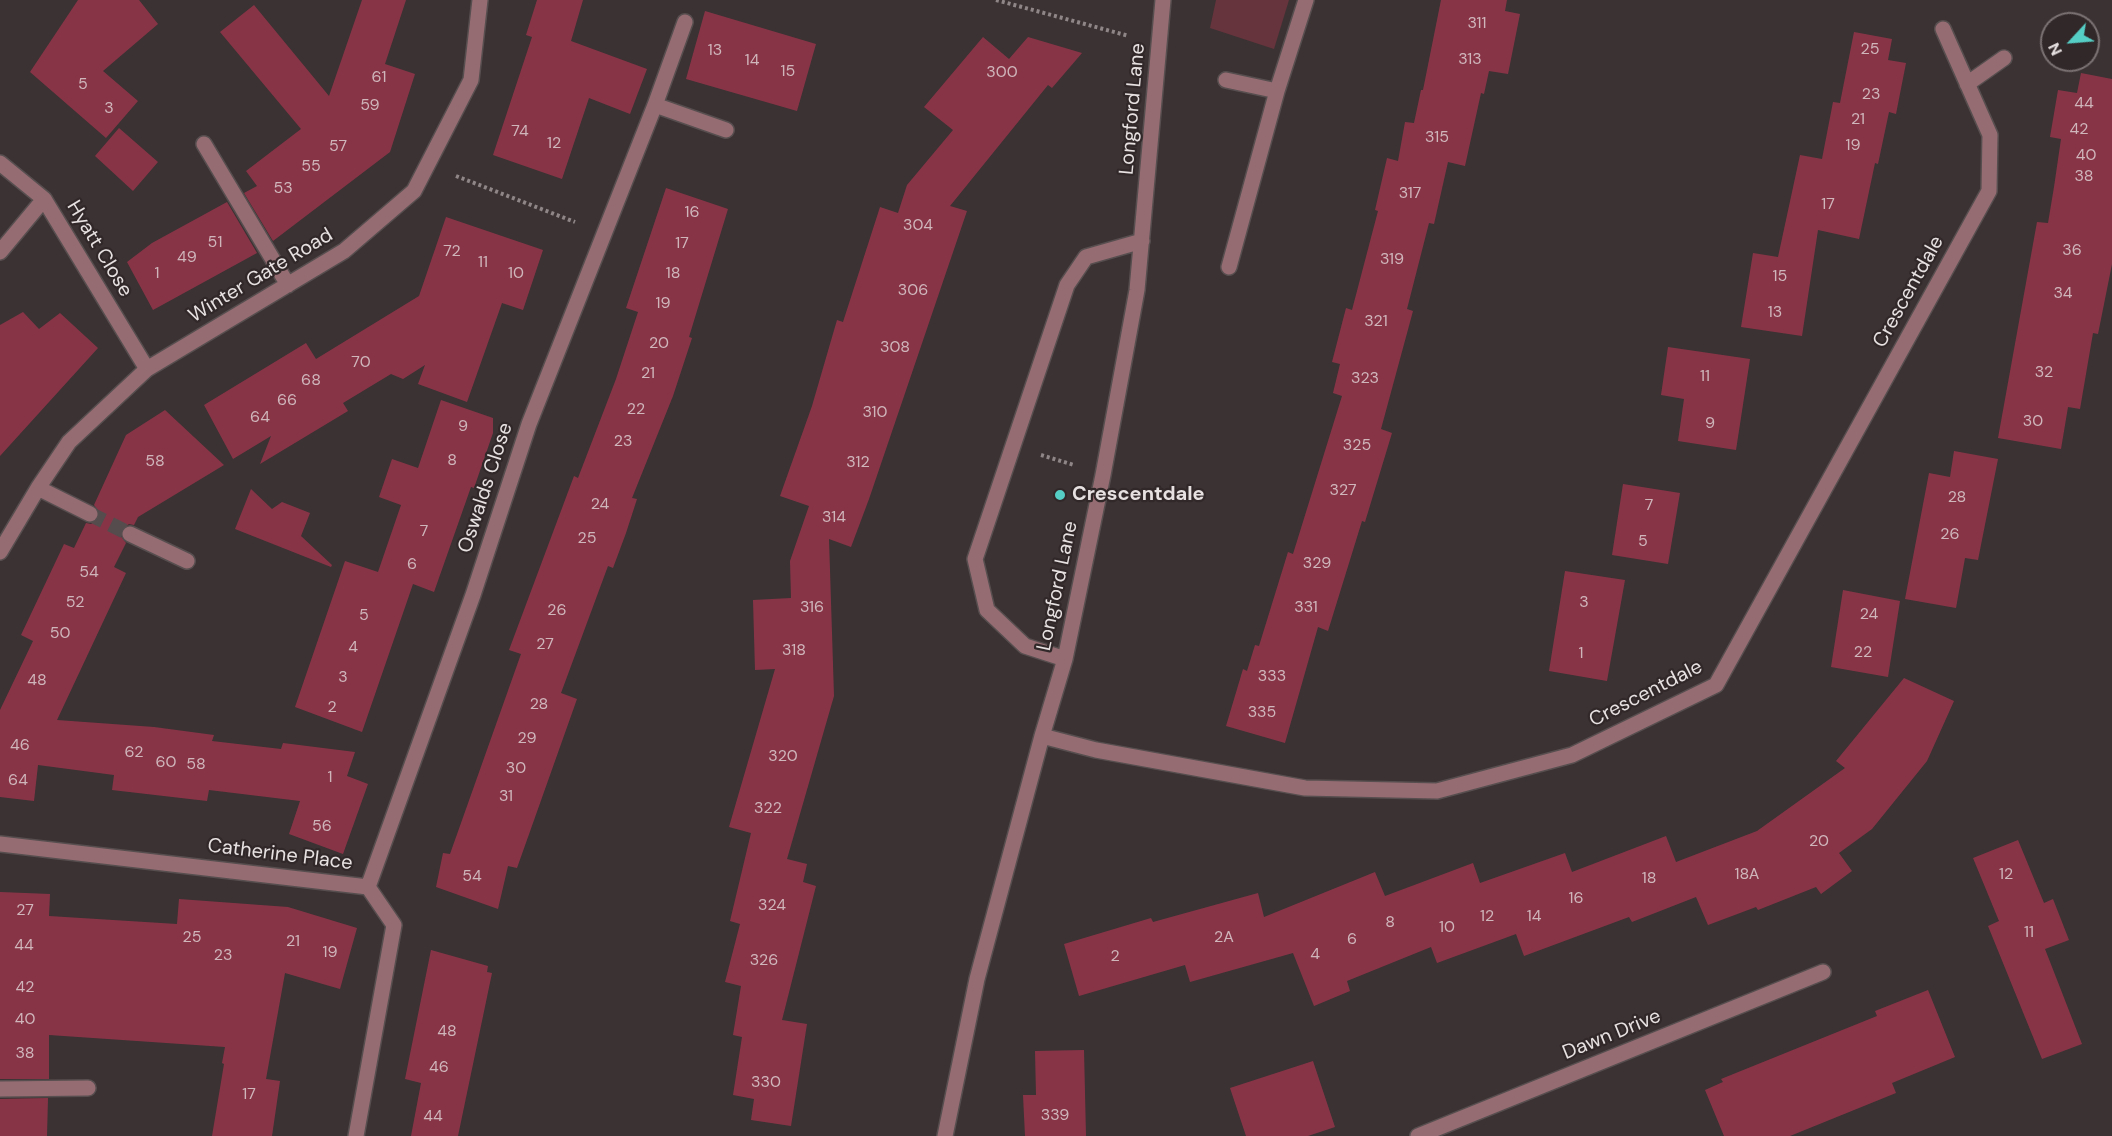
<!DOCTYPE html>
<style>
body{margin:0}
#map{position:relative;width:2112px;height:1136px;overflow:hidden;background:#3b3233;font-family:"DM Sans",sans-serif}
canvas{display:block}
.north{position:absolute;left:2040px;top:12px;width:60px;height:60px;box-sizing:border-box;background:#312829;border:2px solid #7a7273;border-radius:50%;rotate:244deg;font-size:16px;font-weight:700;line-height:24px;text-align:center;color:#e7e1e2}
.north::after{content:'';display:block;margin:auto;width:21px;height:27px;background:#55cec6;clip-path:polygon(50% 0,100% 100%,50% 72%,0 100%)}
</style>
<div id="map">
<canvas width="2112" height="1136"></canvas>
<div class="north">N</div>
</div>
<script>
const context = document.querySelector('canvas').getContext('2d');
context.lineJoin = 'round';
function paint(path, color) { context.fillStyle = color; context.fill(path, 'evenodd'); }
function strokePath(path, color, width, dash) { context.strokeStyle = color; context.lineWidth = width; context.lineCap = dash ? 'butt' : 'round'; context.setLineDash(dash || []); context.stroke(path); }
function write(font, color, halo, rows, align = 'center') {
  context.font = font + ' "DM Sans",sans-serif'; context.lineWidth = 4.5; context.setLineDash([]); context.textBaseline = 'middle'; context.strokeStyle = halo; context.fillStyle = color; for (const [text, x, y, turn = 0] of rows) {
    context.save(); context.translate(x, y); context.rotate((+turn || 0) * Math.PI / 180); context.textAlign = isNaN(turn) ? turn : align; if (halo) context.strokeText(text, 0, 0); context.fillText(text, 0, 0); context.restore();
  }
}
paint(new Path2D(`
 M1216,0H1289L1274,49L1210,28Z`), '#66343d');
paint(new Path2D(`
 M78,0H139L158,24L103,71L138,101L106,138L30,72Z
 M362,0H406L385,64L415,74L390,152L273,241L244,193L257,186L246,171L301,129L220,32L254,5L329,96Z
 M537,0H583L571,41L647,69L630,114L589,98L562,179L493,155L532,37L526,35Z
 M1441,0H1507L1505,11L1520,14L1508,74L1489,71L1484,94L1481,93L1465,166L1448,162L1434,224L1429,223L1407,309L1413,311L1381,429L1392,433L1365,522L1362,521L1328,631L1318,627L1285,743L1226,726L1243,669L1247,671L1255,645L1259,646L1288,552L1293,554L1342,396L1333,393L1340,364L1332,362L1346,308L1352,310L1378,211L1375,210L1387,158L1398,161L1405,122L1414,123L1421,90H1423Z
 M705,11L816,44L797,111L686,79Z
 M1854,32L1892,39L1888,60L1906,63L1896,114L1889,112L1878,164L1875,163L1859,239L1818,230L1802,336L1741,327L1753,253L1778,257L1800,155L1822,159L1833,102L1840,103Z
 M983,37L1009,59L1028,37L1082,53L1052,88L1048,85L950,206L967,211L869,499L851,547L829,539L834,696L787,859L807,864L803,882L816,886L782,1020L807,1024L791,1126L751,1120L754,1099L733,1095L742,1037L733,1035L741,986L725,982L740,924L730,921L751,833L729,827L775,669L755,670L753,600L791,598L790,561L809,506L780,496L812,406L837,320L843,322L880,207L898,213L907,185L953,130L924,107Z
 M2081,73L2112,79V264L2098,334L2093,333L2080,409L2068,407L2061,449L1998,438L2037,222L2048,223L2054,187L2061,139L2050,137L2058,90L2077,93Z
 M119,128L158,162L133,191L95,156Z
 M666,188L728,209L689,337L692,338L673,396L632,498L637,499L626,533L613,568L608,566L561,693L577,699L517,868L508,866L498,909L436,887L443,853L450,854L521,654L509,650L574,476L578,478L616,379L638,312L626,308Z
 M227,202L257,253L153,310L127,262L152,243Z
 M446,217L543,250L523,310L502,303L467,402L418,384L425,365L403,379L391,374L343,403L348,411L260,464L271,436L233,459L204,405L306,343L316,359L419,296Z
 M23,312L39,329L60,313L98,348L0,456V325Z
 M1668,347L1750,359L1736,450L1678,441L1684,399L1661,395Z
 M441,400L493,418V433L474,488L471,487L434,592L413,584L362,732L295,707L345,561L378,572L401,505L379,497L392,459L418,468Z
 M165,410L224,465L138,517L134,525L129,524L122,529L120,535L126,543L114,567L126,573L57,720L154,727L214,735L212,741L281,749L283,743L355,752L347,776L368,784L343,854L289,834L300,801L209,790L207,801L112,790L114,775L38,765L34,801L0,797V710L33,641L21,635L64,544L74,548L86,523L91,524L98,519L100,513L94,505L126,435Z
 M1954,451L1998,459L1978,560L1965,558L1956,608L1905,599L1929,473L1950,477Z
 M1623,484L1680,493L1668,564L1612,555Z
 M251,489L272,509L282,502L310,513L301,536L332,565L331,567L235,529Z
 M1565,571L1625,580L1607,681L1549,671Z
 M1843,590L1900,601L1888,677L1831,667Z
 M1904,678L1954,701L1927,761L1872,829L1839,853L1852,871L1821,894L1816,887L1758,910L1756,907L1708,925L1696,897L1632,922L1629,917L1524,956L1516,934L1437,963L1431,947L1347,981L1350,991L1314,1006L1293,953L1190,982L1185,965L1079,996L1064,944L1151,918L1153,922L1258,893L1264,917L1375,872L1385,896L1473,863L1480,883L1565,853L1572,872L1666,836L1676,862L1757,831L1845,768L1836,761Z
 M2018,840L2044,903L2053,899L2069,940L2045,949L2082,1044L2042,1059L1988,926L1999,921L1973,858Z
 M0,892L50,894L49,916L177,924L179,899L288,907L357,928L340,989L285,973L266,1079L280,1081L272,1136H212L224,1064L222,1063L225,1047L49,1035V1079H0Z
 M431,950L488,966L487,972L492,973L458,1136H411L421,1083L405,1079Z
 M1928,990L1955,1057L1892,1083L1896,1093L1790,1136H1724L1705,1090L1723,1082L1721,1079L1877,1016L1875,1011Z
 M1084,1050L1086,1136H1025L1023,1095H1036L1035,1051Z
 M1313,1061L1335,1127L1308,1136H1246L1230,1088Z
 M48,1098L47,1136H0V1099Z`), '#883447');
strokePath(new Path2D(`
 M90,514L130,534`), '#554c4d', 15, [15, 8]);
const minor = new Path2D(`
 M1226,80L1277,91
 M1967,84L2004,58
 M655,105L726,130
 M204,144L288,285
 M0,163L44,199L147,369
 M0,252L44,199
 M1229,267L1277,91L1306,0
 M38,488L90,514
 M130,534L187,561
 M0,552L38,488L69,442L147,369L344,251L414,191L471,80L480,0
 M1065,659L1025,646L987,610L975,559L1067,285L1086,257L1142,241
 M1042,736L1096,750L1305,788L1437,791L1572,755L1716,685L1989,191L1990,135L1943,29
 M0,844L368,887L394,925L356,1136
 M368,887L473,595L529,424L655,105L685,22
 M0,1089L88,1088
 M945,1136L977,979L1042,736L1065,659L1103,475L1137,290L1163,0
 M1418,1136L1823,972`);
strokePath(minor, '#574e4f', 18);
strokePath(new Path2D(`
 M996,0L1129,36
 M456,176L575,222
 M1041,455L1074,465`), '#8e8687', 4, [3, 3]);
strokePath(minor, '#946c72', 15);
for (const [x, y, r, color] of [
 [1060,495,6,"#55cec6"]
]) { const dot = new Path2D(); dot.arc(x, y, r, 0, 2 * Math.PI); context.fillStyle = color; context.fill(dot); strokePath(dot, '#312829', 2); }
write('16px', '#cfb6bb', null, [
 ["311",1477,24],
 ["25",1870,50],
 ["13",715,51],
 ["313",1470,60],
 ["14",752,61],
 ["15",788,72],
 ["300",1002,73],
 ["61",379,78],
 ["5",83,85],
 ["23",1871,95],
 ["44",2084,104],
 ["59",370,106],
 ["3",109,109],
 ["21",1858,120],
 ["42",2079,130],
 ["74",520,132],
 ["315",1437,138],
 ["12",554,144],
 ["19",1853,146],
 ["57",338,147],
 ["40",2086,156],
 ["55",311,167],
 ["38",2084,177],
 ["53",283,189],
 ["317",1410,194],
 ["17",1828,205],
 ["16",692,213],
 ["304",918,226],
 ["51",215,243],
 ["17",682,244],
 ["36",2072,251],
 ["72",452,252],
 ["49",187,258],
 ["319",1392,260],
 ["11",483,263],
 ["1",157,274],
 ["10",516,274],
 ["18",673,274],
 ["15",1780,277],
 ["306",913,291],
 ["34",2063,294],
 ["19",663,304],
 ["13",1775,313],
 ["321",1376,322],
 ["20",659,344],
 ["308",895,348],
 ["70",361,363],
 ["32",2044,373],
 ["21",648,374],
 ["11",1705,377],
 ["323",1365,379],
 ["68",311,381],
 ["66",287,401],
 ["22",636,410],
 ["310",875,413],
 ["64",260,418],
 ["30",2033,422],
 ["9",1710,424],
 ["9",463,427],
 ["23",623,442],
 ["325",1357,446],
 ["8",452,461],
 ["58",155,462],
 ["312",858,463],
 ["327",1343,491],
 ["28",1957,498],
 ["24",600,505],
 ["7",1649,506],
 ["314",834,518],
 ["7",424,532],
 ["26",1950,535],
 ["25",587,539],
 ["5",1643,542],
 ["329",1317,564],
 ["6",412,565],
 ["54",89,573],
 ["52",75,603],
 ["3",1584,603],
 ["316",812,608],
 ["331",1306,608],
 ["26",557,611],
 ["24",1869,615],
 ["5",364,616],
 ["50",60,634],
 ["27",545,645],
 ["4",353,648],
 ["318",794,651],
 ["22",1863,653],
 ["1",1581,654],
 ["333",1272,677],
 ["3",343,678],
 ["48",37,681],
 ["28",539,705],
 ["2",332,708],
 ["335",1262,713],
 ["29",527,739],
 ["46",20,746],
 ["62",134,753],
 ["320",783,757],
 ["60",166,763],
 ["58",196,765],
 ["30",516,769],
 ["1",330,778],
 ["64",18,781],
 ["31",506,797],
 ["322",768,809],
 ["56",322,827],
 ["20",1819,842],
 ["18A",1747,875],
 ["12",2006,875],
 ["54",472,877],
 ["18",1649,879],
 ["16",1576,899],
 ["324",772,906],
 ["27",25,911],
 ["12",1487,917],
 ["14",1534,917],
 ["8",1390,923],
 ["10",1447,928],
 ["11",2029,933],
 ["25",192,938],
 ["2A",1224,938],
 ["6",1352,940],
 ["21",293,942],
 ["44",24,946],
 ["19",330,953],
 ["4",1315,955],
 ["23",223,956],
 ["2",1115,957],
 ["326",764,961],
 ["42",25,988],
 ["40",25,1020],
 ["48",447,1032],
 ["38",25,1054],
 ["46",439,1068],
 ["330",766,1083],
 ["17",249,1095],
 ["339",1055,1116],
 ["44",433,1117]
]);
write('20px', '#e7e1e2', '#312829', [
 ["Longford Lane",1133,109,-85],
 ["Hyatt Close",99,249,59],
 ["Winter Gate Road",261,276,-31],
 ["Crescentdale",1909,292,-61],
 ["Oswalds Close",486,488,-72],
 ["Longford Lane",1058,586,-78],
 ["Crescentdale",1646,694,-27],
 ["Catherine Place",280,855,7],
 ["Dawn Drive",1612,1035,-22]
]);
write('bold 20px', '#e7e1e2', '#312829', [
 ["Crescentdale",1072,495]
], 'left');
</script>
